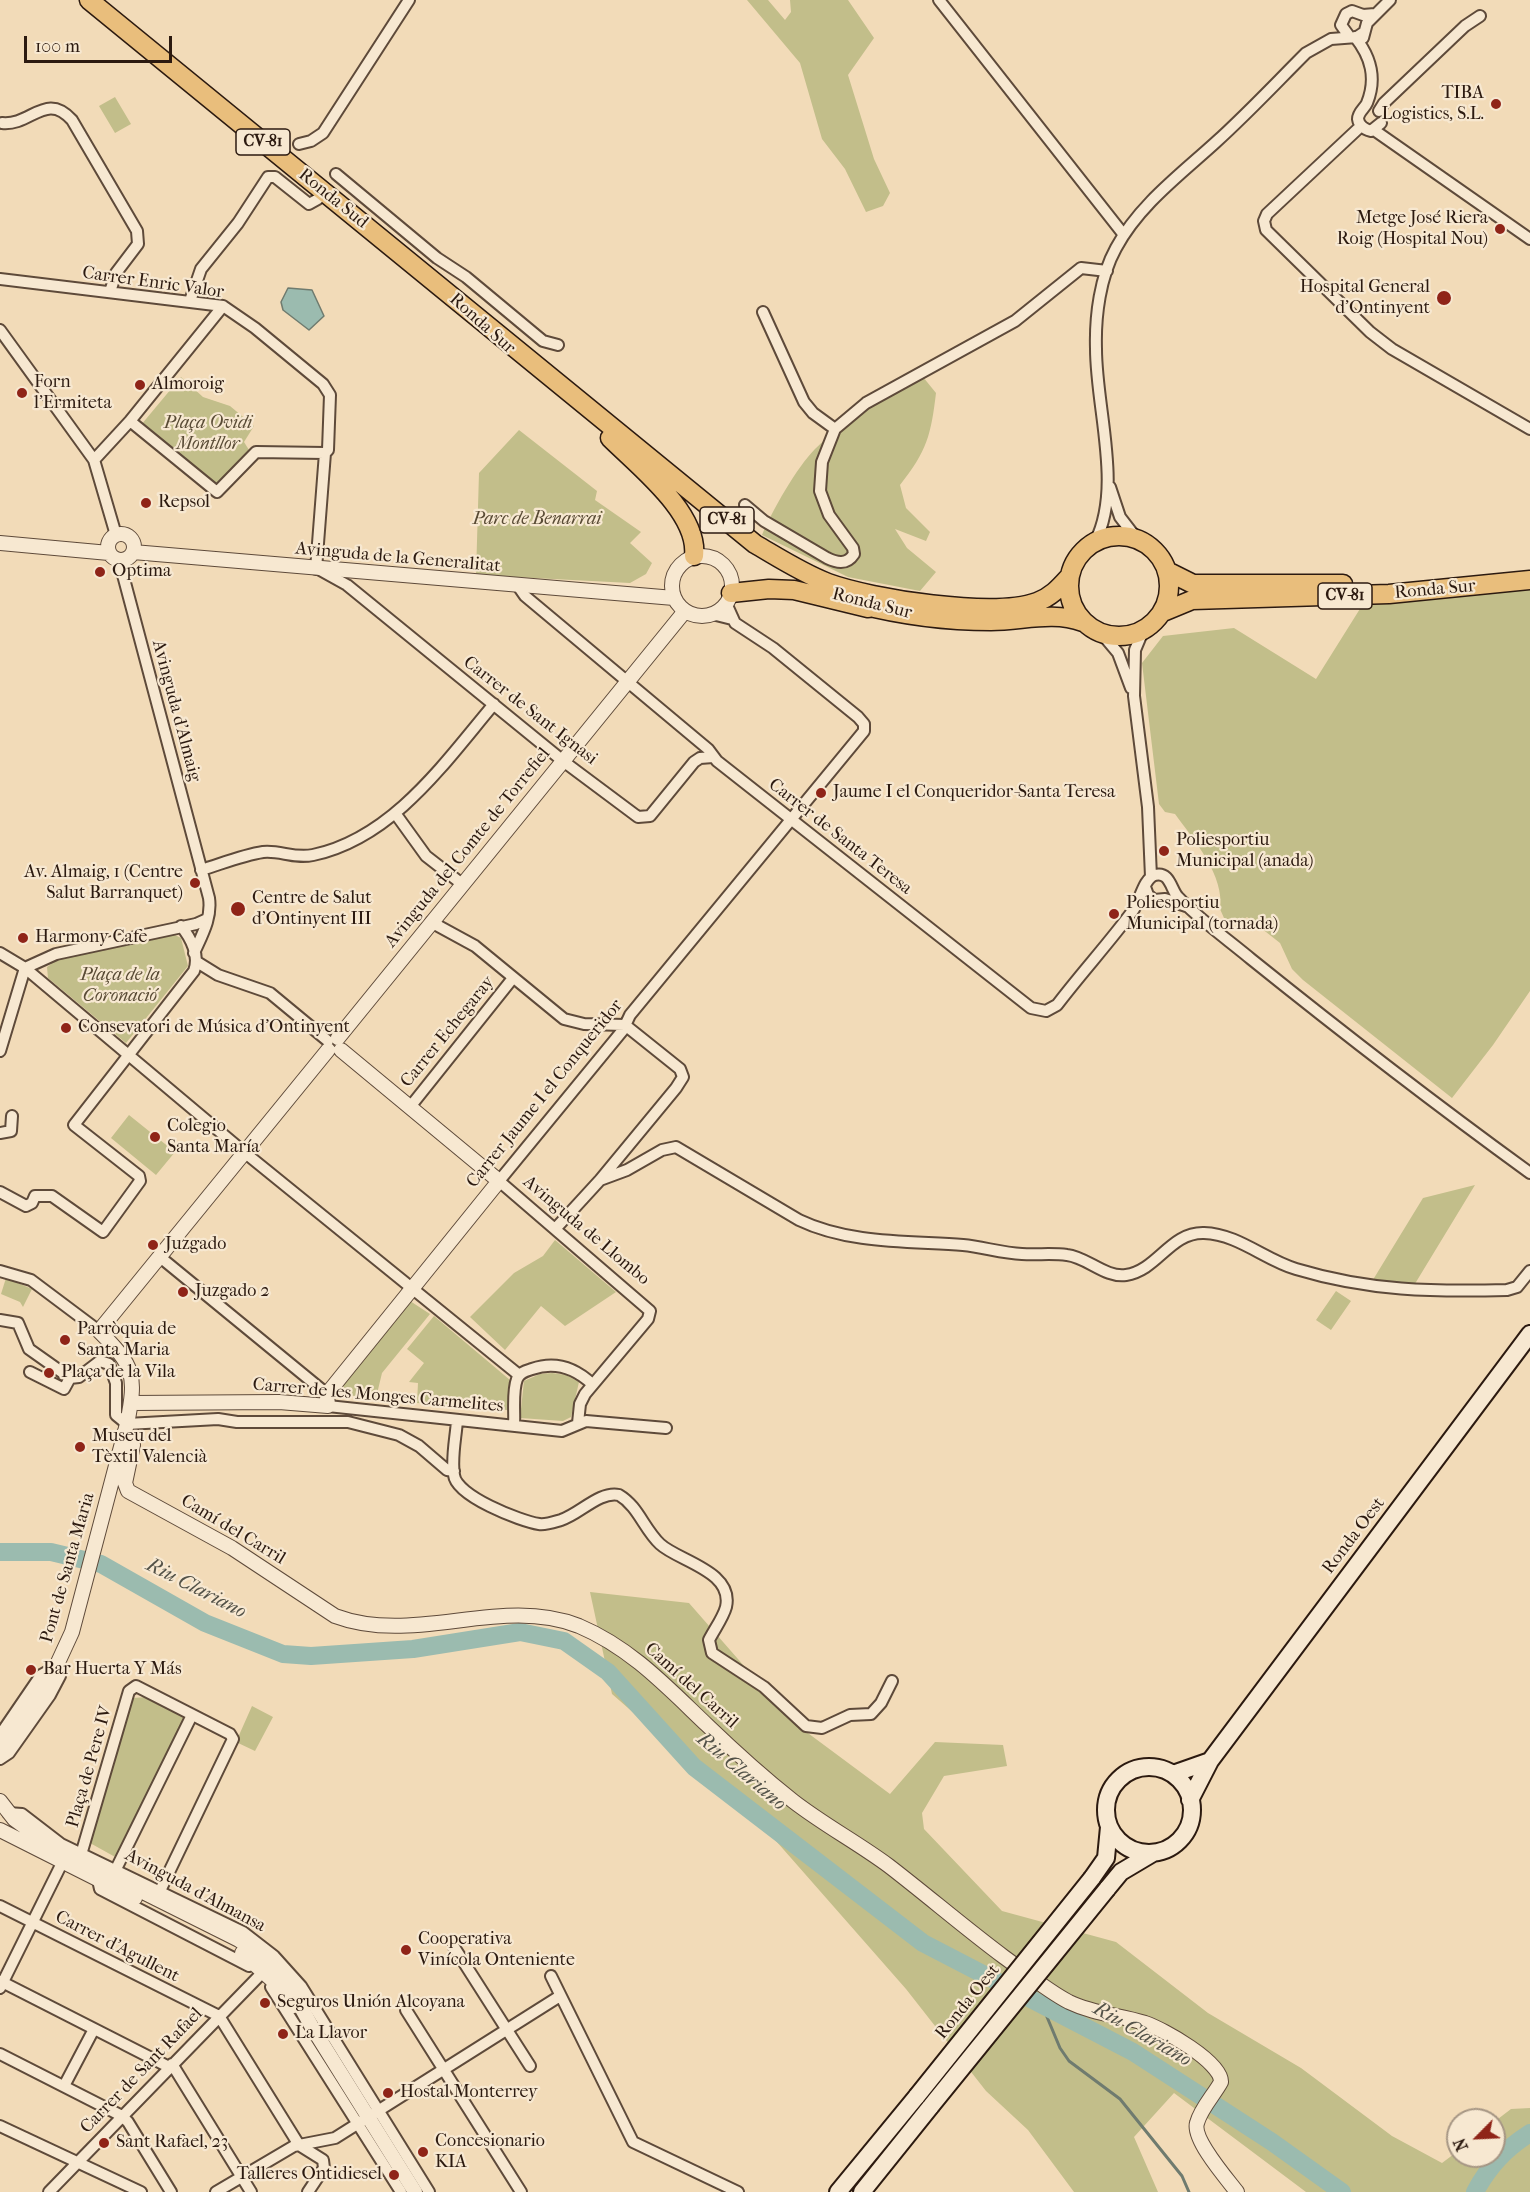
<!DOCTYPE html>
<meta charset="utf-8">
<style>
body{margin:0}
#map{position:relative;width:1530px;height:2192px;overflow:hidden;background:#f2dbb8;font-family:"IM FELL French Canon",serif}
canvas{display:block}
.north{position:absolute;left:1446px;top:2108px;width:60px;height:60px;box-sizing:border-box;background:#f7e8d1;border:2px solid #a69684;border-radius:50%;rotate:246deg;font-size:16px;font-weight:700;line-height:24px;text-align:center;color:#2c1a10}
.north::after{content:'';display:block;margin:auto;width:21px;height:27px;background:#8f2418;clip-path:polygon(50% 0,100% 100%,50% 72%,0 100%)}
.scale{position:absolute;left:24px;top:36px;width:148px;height:27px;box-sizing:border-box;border:3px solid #2c1a10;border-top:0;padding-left:8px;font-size:18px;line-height:21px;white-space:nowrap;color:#2c1a10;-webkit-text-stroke:4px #f7e8d1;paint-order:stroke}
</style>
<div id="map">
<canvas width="1530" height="2192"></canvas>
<div class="north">N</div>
<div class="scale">100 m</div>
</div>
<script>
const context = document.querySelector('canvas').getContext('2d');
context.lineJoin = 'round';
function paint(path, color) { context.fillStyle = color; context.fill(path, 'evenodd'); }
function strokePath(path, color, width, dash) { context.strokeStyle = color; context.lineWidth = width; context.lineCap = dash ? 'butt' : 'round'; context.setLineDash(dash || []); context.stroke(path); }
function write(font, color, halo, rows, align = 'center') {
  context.font = font + ' "IM FELL French Canon",serif'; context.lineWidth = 4.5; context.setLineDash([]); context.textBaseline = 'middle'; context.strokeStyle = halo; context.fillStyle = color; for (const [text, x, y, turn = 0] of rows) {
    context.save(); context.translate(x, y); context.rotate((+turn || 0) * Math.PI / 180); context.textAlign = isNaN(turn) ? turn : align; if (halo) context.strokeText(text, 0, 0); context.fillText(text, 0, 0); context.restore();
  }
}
paint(new Path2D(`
 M747,0H768L785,20L791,12L790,0H848L874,38L848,75L874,159L890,193L883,206L866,212L845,169L822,139L800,63Z
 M115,97L131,124L115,133L99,106Z
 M181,377L203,397L230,406L254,426L244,442L249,450L219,485H213L141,425Z
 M923,377L936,393C931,435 927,451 900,485L906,508L930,532L926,541L895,529L907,548L936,572L920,591L848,577L762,535C772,511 797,467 815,449C846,419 885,399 923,377Z
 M519,430L597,491L595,500L641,532L630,543L652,563L646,574L630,583L476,575L479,473Z
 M1530,587V991L1493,1045L1452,1098L1303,980L1292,969L1280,943L1247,917L1239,923L1224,918L1220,909C1225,876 1194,840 1175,814L1165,812L1159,804L1142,663L1163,636L1234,628L1316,679L1363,604Z
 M175,935L181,938L188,966L126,1043L48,978L47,967L57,960Z
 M129,1115L175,1152L156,1175L111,1138Z
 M1475,1185L1413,1287L1371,1283L1423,1198Z
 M555,1240L616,1292L565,1326L541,1306L505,1350L470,1317L514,1273L543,1256Z
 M6,1278L32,1289L23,1307L20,1302L1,1294Z
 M1336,1291L1351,1301L1331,1330L1316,1320Z
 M410,1301L430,1314L382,1373L376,1398L345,1395L343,1384Z
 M434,1316L510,1380L507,1410L417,1403L418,1383L409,1382L424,1363L407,1349Z
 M552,1373L566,1375L579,1382L571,1417L563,1421L520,1418L524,1381L540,1374Z
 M590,1592L689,1603L793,1722L890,1794L935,1742L1003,1745L1007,1766L944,1776L922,1813L924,1829L1002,1911L1116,1942L1208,2013L1301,2068L1392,2136L1442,2163L1458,2151V2156H1494V2122L1511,2109L1530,2108V2192H1306L1174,2093L1134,2137L1158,2192H1074L1028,2130L986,2091L906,1989L762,1825L612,1694Z
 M147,1697L184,1717L117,1858L90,1843L130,1703L133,1698Z
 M252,1706L273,1717L255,1751L236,1742Z`), '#c2be8a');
const water = new Path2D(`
 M288,288L312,290L324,316L309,330L283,310L281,302Z`);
paint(water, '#9bbbaf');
strokePath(water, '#6f7b6f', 1.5);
strokePath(new Path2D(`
 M1042,2005L1060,2048L1069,2061L1120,2099L1182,2176L1189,2192`), '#6f7b6f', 3);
strokePath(new Path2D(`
 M0,1552H51L101,1564L205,1623L283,1654L311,1656L413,1649L520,1632L564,1641L608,1672L694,1767L923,1943L1133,2052L1272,2142L1342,2192
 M1475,2192C1489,2166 1505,2149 1530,2133`), '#9bbbaf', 18);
const minor = new Path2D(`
 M939,0L1124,235
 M1349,36L1341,25L1346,14L1352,11L1363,15L1375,14
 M1355,37C1371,57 1377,78 1367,103C1365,108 1358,112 1358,119C1359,126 1364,129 1371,131L1381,123
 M1363,38L1367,23L1390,0
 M1379,111L1384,103L1465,26L1480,16
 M2,123C31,126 46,91 72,120L137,231L138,244L116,273L110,292
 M1361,126L1267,214L1264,221L1266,230L1370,332L1392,349L1530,429
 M1374,130L1530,239
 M299,144L311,141L323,133L409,0
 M336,174L437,258L466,277L543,341L558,345
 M0,279L223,306L255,328L323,384L330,395L328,450L325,453L256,452L217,492L130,421
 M190,301L201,269L238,223L268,177H275L309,204L318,199
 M763,312L804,402L813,413L835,429
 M0,330L94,460L116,535
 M94,460L130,421L223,306
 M1110,487L1120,517L1137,539
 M745,505L764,521L827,558C837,563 847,565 854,554L853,548L829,515L820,491L822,462L835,429L866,403L1015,321L1081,268L1107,271
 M1095,542C1123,487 1096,409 1096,349C1095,316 1100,277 1116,248C1139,205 1181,174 1216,142C1247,114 1276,83 1306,53L1331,39L1357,37L1363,33
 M119,560L209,898C212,918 202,935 194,953
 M316,569L325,453
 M320,570L347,585L563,761L638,817L650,816L694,762L700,758L713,757
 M518,586L525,596L708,749L717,761L1031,1008L1046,1011L1057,1005C1082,972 1110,942 1134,909C1140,900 1144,878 1155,875C1170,871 1171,890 1178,897C1200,920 1227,939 1251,959C1343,1033 1435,1104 1530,1173
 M712,614L732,619
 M1143,631L1135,650L1134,696L1148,807L1151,877
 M1102,634L1118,653L1131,688
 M395,813L426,856L462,884
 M201,870C221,864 243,855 263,852C280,850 294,859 313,855C393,838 445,762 494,704
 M1145,887L1148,895L1154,900L1165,899L1186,906
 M431,922L475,946L564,1019L584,1024L625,1025L680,1069L683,1077L676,1088L600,1180L556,1228
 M0,953L25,968L244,1152L519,1375
 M197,962L218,975L270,993L328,1041
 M25,968L56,954L196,924L207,919
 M0,1051L25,968
 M410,1107L513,978
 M0,1133L11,1131L12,1116
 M600,1180L627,1170L662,1150L676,1147L799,1220C849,1244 909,1241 963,1245C983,1247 1002,1253 1022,1254C1037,1255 1052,1253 1067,1255C1087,1257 1105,1278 1126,1275C1158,1270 1170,1232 1204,1233C1238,1234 1265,1260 1296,1269C1369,1291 1433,1292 1507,1290L1517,1287L1530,1271
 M0,1192L26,1206L32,1203L35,1196H52L103,1232L140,1181L139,1176L74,1125L194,971C200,956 191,938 181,926
 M160,1257L327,1394
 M0,1271L31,1280L99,1331
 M0,1320L18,1323L29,1349L70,1378L64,1389L30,1372
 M70,1378L79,1377L100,1361L109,1364L116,1383V1415L127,1424L218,1419L237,1422H348L399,1435L419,1446L447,1470L454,1471
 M328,1406L562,1431L586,1421L666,1428
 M457,1420C456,1437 451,1458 454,1475C456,1496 520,1521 539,1524C546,1525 554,1522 561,1520C580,1514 599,1491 619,1495C638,1506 644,1529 660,1544C678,1561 734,1571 726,1607C723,1618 714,1630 709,1640L712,1653L764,1687L806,1726L822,1728L850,1715L871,1714L881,1703L892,1681
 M578,1423L580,1404L585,1394L648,1319L650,1311L499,1181L623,1030L630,1015L864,731V724L858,717L773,648L735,623L726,603
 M514,1426C515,1412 512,1392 517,1379C520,1372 526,1371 532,1369C555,1361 575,1368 592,1384
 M0,1735L41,1675L57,1666L60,1676L50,1695L9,1753L0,1759
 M8,1813L22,1814L61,1844L243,1932L274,1956L301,1986L429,2192
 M80,1858L129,1691L136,1686L230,1734L233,1739L158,1895
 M116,1869L192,1715
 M98,1880L100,1889L249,1966
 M0,1906L219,2016L299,2145L323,2160L324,2168L308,2192
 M454,1947L530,2066
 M551,1976L633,2142L738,2192
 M0,1981L169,2067
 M271,1987L401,2192
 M0,1988L62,1863
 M406,2010L521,2192
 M0,2054L122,2116L128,2122L171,2192
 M172,2064L251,2192
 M64,2086L94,2029
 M0,2126L141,2192
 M49,2192L262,1973L263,1967
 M216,2192L294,2146L335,2138L560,1996`);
const tertiary = new Path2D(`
 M108 547a13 13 0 1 1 26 0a13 13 0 1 1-26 0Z
 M0,543L109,553
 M133,552L674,598
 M672 586a30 30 0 1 1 60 0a30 30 0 1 1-60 0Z
 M338,1038L685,611
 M131,1403L279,1402L328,1406L327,1394L499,1181L341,1050
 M124,1433L132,1439L133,1445L125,1483L128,1491L232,1548L335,1616C415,1646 500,1595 579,1626C631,1648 667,1687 707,1725C734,1751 764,1778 793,1801C824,1825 858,1843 889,1866C928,1896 965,1928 1004,1957C1025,1972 1046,1990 1069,2002C1094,2014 1119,2015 1145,2023C1163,2029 1222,2062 1221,2082C1214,2095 1201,2108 1197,2123C1192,2139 1227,2179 1237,2192
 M0,1748L49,1682L72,1632L127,1424C137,1374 134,1366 99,1331L328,1050
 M0,1801L14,1819L51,1846L239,1940L264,1958L287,1982L312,2027L415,2192
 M0,1830L135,1898
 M242,1953L272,1980L294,2006`);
const secondary = new Path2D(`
 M1106 1810a43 43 0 1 1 86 0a43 43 0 1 1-86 0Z
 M1173,1774L1210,1761
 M1190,1800L1210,1761L1530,1334
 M1092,1878L1106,1858L1109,1827
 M1107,1889L1121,1872L1153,1853
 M838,2192L917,2096
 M862,2192L931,2106`);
const primary = new Path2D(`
 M89,0L755,544C779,558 802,573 828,583C872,599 993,618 1037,602C1051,597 1059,588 1069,577
 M610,438C638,466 699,513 694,556
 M1069 586a50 50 0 1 1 100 0a50 50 0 1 1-100 0Z
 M1167,571L1193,584H1343
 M731,593L769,589L794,590L868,608
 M858,604C901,615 947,621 991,621C1023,621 1052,611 1083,622
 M1163,612L1192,600L1389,594L1530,580`);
strokePath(minor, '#5e4a3a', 14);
strokePath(tertiary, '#5e4a3a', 16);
strokePath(secondary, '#2c1a10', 20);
strokePath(primary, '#2c1a10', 21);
strokePath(minor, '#f7e8d1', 10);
strokePath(tertiary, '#f7e8d1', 14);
strokePath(secondary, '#f7e8d1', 16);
strokePath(primary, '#e9be7c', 18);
const secondaryBridge = new Path2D(`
 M917,2096L1092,1878
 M931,2106L1107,1889`);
strokePath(secondaryBridge, '#2c1a10', 20, []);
strokePath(secondaryBridge, '#f7e8d1', 16);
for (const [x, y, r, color] of [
 [1496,104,6,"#8f2418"],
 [1500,229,6,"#8f2418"],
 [1444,298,8,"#8f2418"],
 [140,385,6,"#8f2418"],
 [22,393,6,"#8f2418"],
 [146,503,6,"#8f2418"],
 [100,572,6,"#8f2418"],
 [821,793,6,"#8f2418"],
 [1164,851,6,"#8f2418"],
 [195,883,6,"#8f2418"],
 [238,909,8,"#8f2418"],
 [1114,914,6,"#8f2418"],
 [23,938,6,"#8f2418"],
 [66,1028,6,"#8f2418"],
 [155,1137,6,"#8f2418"],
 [153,1245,6,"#8f2418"],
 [183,1292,6,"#8f2418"],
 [65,1340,6,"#8f2418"],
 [49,1373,6,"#8f2418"],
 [80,1447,6,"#8f2418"],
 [31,1670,6,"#8f2418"],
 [406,1950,6,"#8f2418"],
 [265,2003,6,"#8f2418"],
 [283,2034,6,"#8f2418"],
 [388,2093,6,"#8f2418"],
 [104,2143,6,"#8f2418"],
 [423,2152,6,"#8f2418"],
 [394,2175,6,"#8f2418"]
]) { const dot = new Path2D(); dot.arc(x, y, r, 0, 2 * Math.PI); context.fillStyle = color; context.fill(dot); strokePath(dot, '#f7e8d1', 2); }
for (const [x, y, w] of [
 [263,142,54],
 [727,520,54],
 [1345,596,54]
]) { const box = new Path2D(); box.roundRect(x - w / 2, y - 13, w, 26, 4.5); context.fillStyle = '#f7e8d1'; context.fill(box); strokePath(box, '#2c1a10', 1.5); }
write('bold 16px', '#2c1a10', null, [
 ["CV-81",263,142],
 ["CV-81",727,520],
 ["CV-81",1345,596]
]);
write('18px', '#2c1a10', '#f7e8d1', [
 ["TIBA",1484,94,"right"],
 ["Logistics, S.L.",1484,115,"right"],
 ["Metge José Riera",1488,219,"right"],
 ["Roig (Hospital Nou)",1488,240,"right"],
 ["Hospital General",1430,288,"right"],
 ["d'Ontinyent",1430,309,"right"],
 ["Forn",34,383],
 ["l'Ermiteta",34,404],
 ["Almoroig",152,385],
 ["Repsol",158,503],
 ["Optima",112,572],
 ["Jaume I el Conqueridor-Santa Teresa",833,793],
 ["Poliesportiu",1176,841],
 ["Municipal (anada)",1176,862],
 ["Av. Almaig, 1 (Centre",183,873,"right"],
 ["Salut Barranquet)",183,894,"right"],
 ["Centre de Salut",252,899],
 ["d'Ontinyent III",252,920],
 ["Poliesportiu",1126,904],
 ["Municipal (tornada)",1126,925],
 ["Harmony Cafe",35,938],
 ["Consevatori de Música d'Ontinyent",78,1028],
 ["Colegio",167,1127],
 ["Santa María",167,1148],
 ["Juzgado",165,1245],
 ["Juzgado 2",195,1292],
 ["Parròquia de",77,1330],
 ["Santa Maria",77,1351],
 ["Plaça de la Vila",61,1373],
 ["Museu del",92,1437],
 ["Tèxtil Valencià",92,1458],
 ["Bar Huerta Y Más",43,1670],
 ["Cooperativa",418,1940],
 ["Vinícola Onteniente",418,1961],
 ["Seguros Unión Alcoyana",277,2003],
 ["La Llavor",295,2034],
 ["Hostal Monterrey",400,2093],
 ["Concesionario",435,2142],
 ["KIA",435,2163],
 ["Sant Rafael, 23",116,2143],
 ["Talleres Ontidiesel",382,2175,"right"]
], 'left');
write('18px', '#2c1a10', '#f7e8d1', [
 ["Ronda Sud",333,199,39],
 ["Carrer Enric Valor",153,283,8],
 ["Ronda Sur",482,324,42],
 ["Avinguda de la Generalitat",398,558,5],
 ["Ronda Sur",1435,590,-5],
 ["Ronda Sur",872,604,14],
 ["Avinguda d'Almaig",176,711,75],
 ["Carrer de Sant Ignasi",530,711,38],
 ["Carrer de Santa Teresa",840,837,38],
 ["Avinguda del Comte de Torrefiel",468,848,-51],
 ["Carrer Echegaray",448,1032,-51],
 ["Carrer Jaume I el Conqueridor",545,1094,-51],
 ["Avinguda de Llombo",586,1231,40],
 ["Carrer de les Monges Carmelites",378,1396,5],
 ["Camí del Carril",233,1530,31],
 ["Ronda Oest",1354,1536,-53],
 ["Pont de Santa Maria",68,1568,-74],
 ["Camí del Carril",691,1686,42],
 ["Plaça de Pere IV",90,1767,-74],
 ["Avinguda d'Almansa",195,1891,28],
 ["Carrer d'Agullent",117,1947,27],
 ["Ronda Oest",968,2002,-51],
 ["Carrer de Sant Rafael",142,2071,-46]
]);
write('italic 18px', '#594b35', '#f7e8d1', [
 ["Plaça Ovidi",208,424],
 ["Montllor",208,445],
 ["Parc de Benarrai",537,520],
 ["Plaça de la",120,976],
 ["Coronació",120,997]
]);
write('italic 20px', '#535248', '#f7e8d1', [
 ["Riu Clariano",196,1589,27],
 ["Riu Clariano",741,1772,40],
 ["Riu Clariano",1142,2035,30]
]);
</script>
